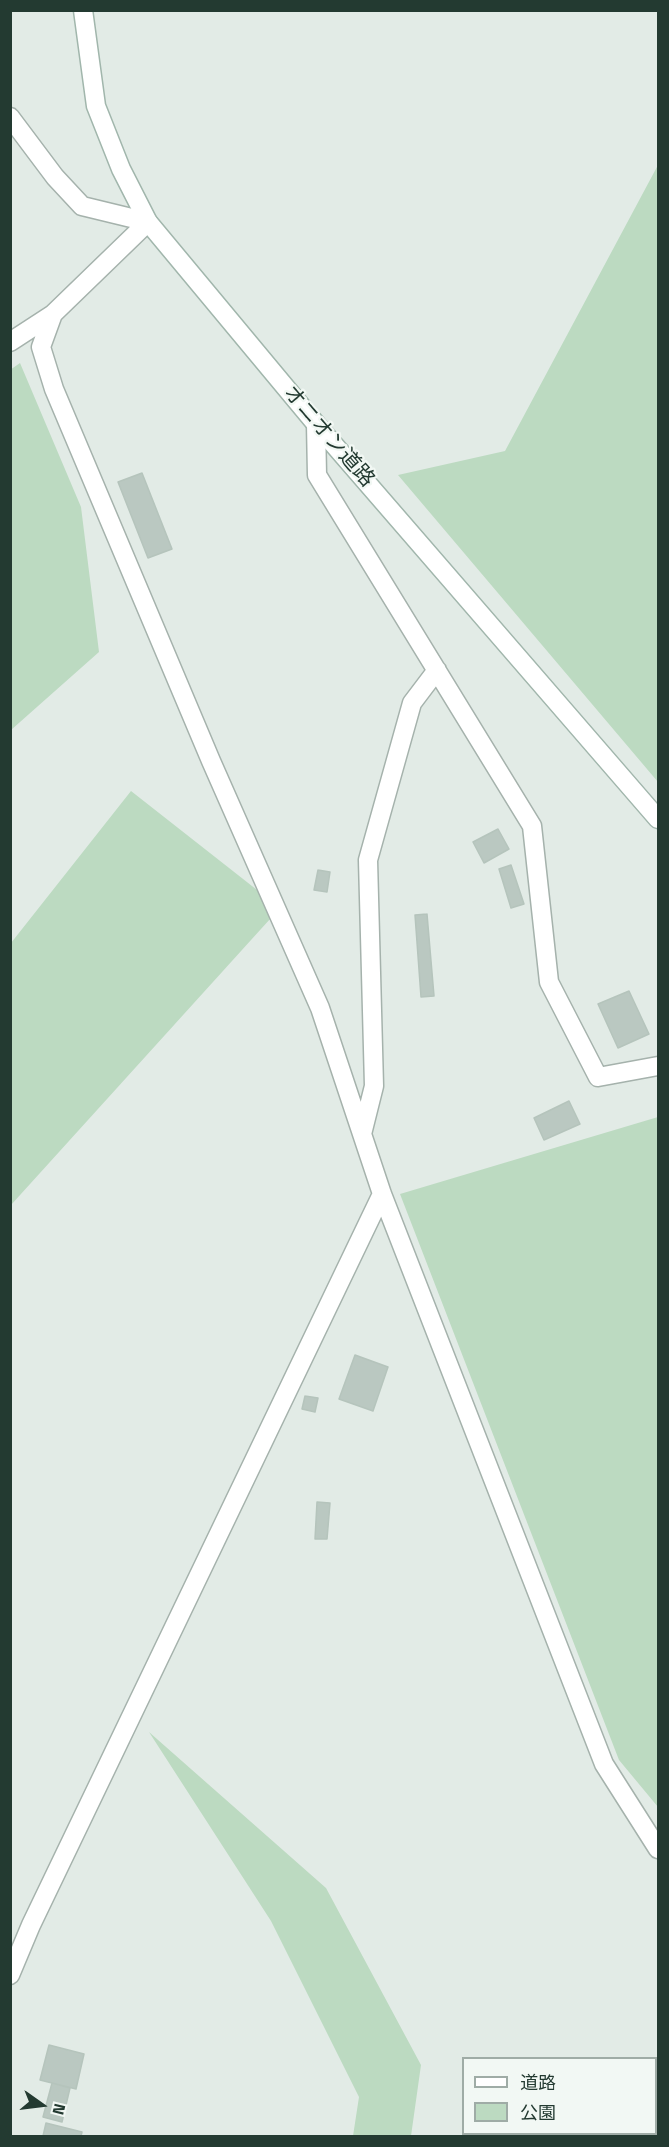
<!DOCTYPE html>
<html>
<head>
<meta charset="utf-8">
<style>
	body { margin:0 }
	#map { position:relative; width:669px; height:2147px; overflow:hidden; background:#e2ebe6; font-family:"Titillium Web","Noto Sans JP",sans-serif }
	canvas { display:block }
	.frame { position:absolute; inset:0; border:12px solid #233a31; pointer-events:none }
	.legend { position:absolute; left:462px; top:2057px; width:195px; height:78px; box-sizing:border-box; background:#f2f8f4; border:2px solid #9faca6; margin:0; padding:8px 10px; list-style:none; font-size:18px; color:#233a31 }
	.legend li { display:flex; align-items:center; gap:12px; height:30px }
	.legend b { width:30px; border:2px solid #9faca6 }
	.north { position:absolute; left:12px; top:2075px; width:60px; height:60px; -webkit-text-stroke:4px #f2f8f4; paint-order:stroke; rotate:104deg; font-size:16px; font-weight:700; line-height:24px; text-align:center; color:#233a31 }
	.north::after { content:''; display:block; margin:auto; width:21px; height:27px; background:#233a31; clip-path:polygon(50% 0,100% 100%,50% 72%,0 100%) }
</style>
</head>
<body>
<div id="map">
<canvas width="669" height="2147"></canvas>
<div class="frame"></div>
<ul class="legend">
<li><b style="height:8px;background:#fff"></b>道路</li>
<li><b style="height:16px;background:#bcdac1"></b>公園</li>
</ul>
<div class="north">N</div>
</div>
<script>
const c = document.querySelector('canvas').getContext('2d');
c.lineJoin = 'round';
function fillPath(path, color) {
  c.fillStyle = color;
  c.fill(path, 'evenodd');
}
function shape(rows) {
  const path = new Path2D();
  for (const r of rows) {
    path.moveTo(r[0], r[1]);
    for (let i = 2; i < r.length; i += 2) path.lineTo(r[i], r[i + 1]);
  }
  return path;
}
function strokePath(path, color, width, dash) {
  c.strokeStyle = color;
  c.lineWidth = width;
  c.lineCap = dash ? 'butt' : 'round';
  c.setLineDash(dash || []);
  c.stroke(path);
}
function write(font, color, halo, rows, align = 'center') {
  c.font = font + ' "Titillium Web","Noto Sans JP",sans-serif';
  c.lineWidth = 4.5;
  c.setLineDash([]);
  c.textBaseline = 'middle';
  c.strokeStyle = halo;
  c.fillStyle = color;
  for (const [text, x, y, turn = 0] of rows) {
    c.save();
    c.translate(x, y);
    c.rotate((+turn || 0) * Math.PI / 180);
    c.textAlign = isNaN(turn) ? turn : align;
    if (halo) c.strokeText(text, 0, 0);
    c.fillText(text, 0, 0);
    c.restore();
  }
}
fillPath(shape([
	[658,165,658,782,398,475,505,451],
	[20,363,81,507,99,652,11,730,10,370],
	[131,791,280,908,11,1205,11,943],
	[658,1117,658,1807,619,1760,400,1194],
	[149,1732,326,1888,421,2065,411,2136,353,2136,359,2097,271,1921],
	[656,2099,658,2100,658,2136,597,2136,600,2134,656,2134]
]), '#bcdac1');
const building = shape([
	[142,473,172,549,148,558,118,482,142,473],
	[498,829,509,849,484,863,473,842,498,829],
	[511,865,524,904,511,908,499,869,511,865],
	[318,870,330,872,327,892,314,890,318,870],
	[427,914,434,996,421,997,415,915,427,914],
	[629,991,649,1034,618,1048,598,1004,629,991],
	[569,1101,580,1124,544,1140,534,1118,569,1101],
	[355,1355,388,1367,373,1411,339,1399,355,1355],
	[305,1396,318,1398,315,1412,302,1409,305,1396],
	[317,1502,330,1503,327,1539,315,1539,317,1502],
	[49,2045,84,2054,76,2089,40,2080,49,2045],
	[52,2083,70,2088,62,2122,43,2117,52,2083],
	[46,2123,82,2132,81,2136,43,2136,46,2123]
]);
fillPath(building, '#bac8c1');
strokePath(building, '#b5c4bc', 1.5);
const street = shape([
	[10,117,55,177,82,206,148,222],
	[53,314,41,347,54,389,211,761,320,1008,382,1194,604,1764,658,1849],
	[10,342,53,314,148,222],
	[316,424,317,475,532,826,549,982,598,1077,658,1066],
	[362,1134,374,1086,368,860,412,703,437,670],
	[10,1975,31,1925,382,1194]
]);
const secondary = shape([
	[83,10,96,106,121,169,148,222,316,424,658,819]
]);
strokePath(street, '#a5b2ac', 21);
strokePath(secondary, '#a1b6ac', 21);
strokePath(street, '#fff', 18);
strokePath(secondary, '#fff', 18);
write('21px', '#233a31', '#f2f8f4', [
	["オニオン道路",328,437,49]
]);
</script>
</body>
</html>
